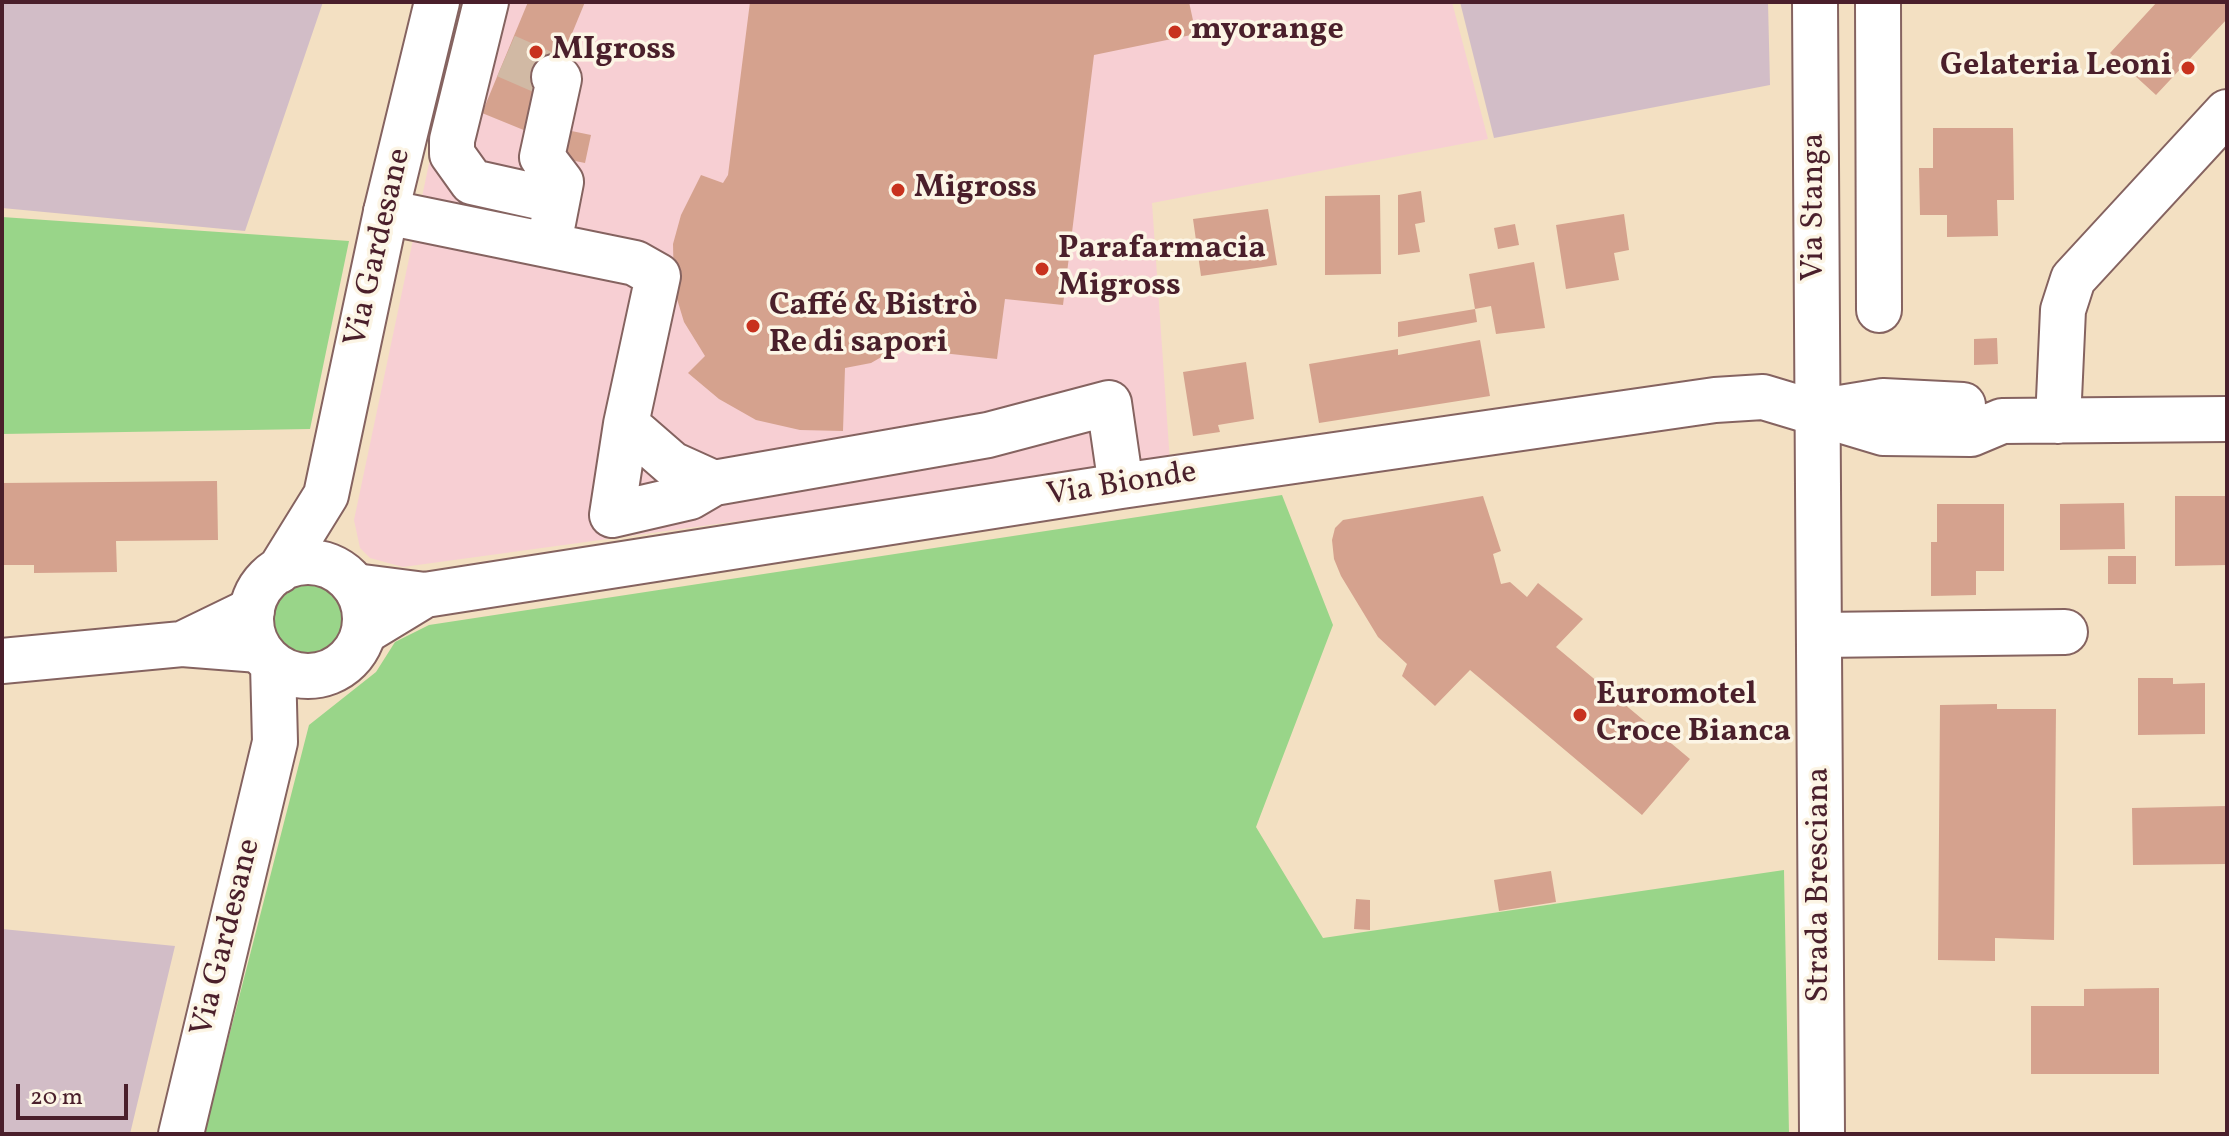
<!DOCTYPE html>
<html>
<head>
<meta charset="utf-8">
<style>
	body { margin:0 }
	#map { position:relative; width:2229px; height:1136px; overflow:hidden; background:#f3e0c2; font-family:Vollkorn,serif }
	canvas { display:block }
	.frame { position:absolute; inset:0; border:4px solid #4a1f2b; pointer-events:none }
	.scale { position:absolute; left:16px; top:1084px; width:112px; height:36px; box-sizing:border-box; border:4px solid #4a1f2b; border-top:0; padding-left:10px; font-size:24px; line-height:28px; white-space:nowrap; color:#4a1f2b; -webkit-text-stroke:6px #fcf5e5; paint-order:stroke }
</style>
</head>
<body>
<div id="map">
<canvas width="2229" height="1136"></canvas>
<div class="frame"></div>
<div class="scale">20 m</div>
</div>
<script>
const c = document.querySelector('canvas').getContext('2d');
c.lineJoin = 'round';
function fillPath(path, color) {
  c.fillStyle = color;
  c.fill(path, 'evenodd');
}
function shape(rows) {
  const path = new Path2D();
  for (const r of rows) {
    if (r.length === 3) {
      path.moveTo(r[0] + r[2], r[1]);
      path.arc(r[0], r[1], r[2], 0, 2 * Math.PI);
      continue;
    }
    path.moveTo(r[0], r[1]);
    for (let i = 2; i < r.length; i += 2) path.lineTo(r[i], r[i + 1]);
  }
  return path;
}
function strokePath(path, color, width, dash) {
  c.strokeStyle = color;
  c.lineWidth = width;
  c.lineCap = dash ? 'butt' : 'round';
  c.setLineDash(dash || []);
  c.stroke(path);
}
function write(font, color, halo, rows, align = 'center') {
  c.font = font + ' Vollkorn,serif';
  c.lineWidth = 7;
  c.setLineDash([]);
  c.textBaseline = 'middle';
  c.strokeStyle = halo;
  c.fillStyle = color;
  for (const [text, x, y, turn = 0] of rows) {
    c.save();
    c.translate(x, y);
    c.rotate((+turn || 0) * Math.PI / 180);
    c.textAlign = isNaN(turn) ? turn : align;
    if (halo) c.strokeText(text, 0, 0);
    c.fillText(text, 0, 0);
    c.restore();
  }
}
fillPath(shape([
	[463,2,1452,2,1488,139,1152,203,1170,462,403,567,370,558,360,548,354,520]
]), '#f7cfd3');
fillPath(shape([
	[2,2,323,2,245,231,2,208],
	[1460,2,1768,2,1770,85,1494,138],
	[2,929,175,946,130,1134,2,1134]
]), '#d2bdc7');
fillPath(shape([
	[2,217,349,241,310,429,2,434],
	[1282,495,1333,625,1256,827,1323,938,1784,870,1789,1134,204,1134,309,725,376,672,395,642,429,625],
	[309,621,43]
]), '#99d589');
fillPath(shape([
	[528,2,585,2,531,133,482,113],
	[750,2,1189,2,1196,34,1094,55,1063,305,1005,299,997,359,897,348,871,363,845,368,843,431,800,430,756,420,719,399,688,373,705,356,684,322,674,289,673,244,681,215,701,175,723,183,728,175],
	[2157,2,2227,2,2227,19,2156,95,2110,53],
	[552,127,591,135,585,163,546,155],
	[1933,128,2013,128,2014,200,1997,200,1998,236,1947,237,1947,215,1920,215,1919,168,1933,168],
	[1421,191,1425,222,1415,224,1420,252,1398,255,1398,195],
	[1380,195,1381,274,1325,275,1325,196],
	[1268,209,1277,265,1201,276,1193,219],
	[1624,214,1629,250,1614,253,1619,280,1566,289,1556,225],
	[1515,224,1519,245,1498,249,1494,228],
	[1534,262,1545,328,1496,334,1491,306,1475,309,1477,322,1398,337,1398,322,1475,309,1469,274],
	[1997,338,1998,364,1974,365,1974,339],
	[1480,340,1490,396,1319,423,1309,364,1398,349,1398,355],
	[1246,362,1254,419,1218,425,1220,432,1193,436,1183,372],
	[217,481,218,540,116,541,117,572,34,573,34,565,2,565,2,483],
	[1483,496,1501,551,1493,554,1501,584,1510,582,1527,597,1538,583,1583,619,1556,647,1690,759,1642,815,1470,670,1435,706,1402,676,1407,664,1378,637,1341,576,1334,559,1332,540,1335,528,1343,520],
	[2175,496,2227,496,2227,565,2175,566],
	[2124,503,2125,549,2060,550,2060,504],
	[1937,504,2004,504,2004,571,1976,571,1976,595,1931,596,1931,542,1937,542],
	[2108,556,2136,556,2136,584,2108,584],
	[2138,678,2173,678,2173,684,2205,683,2205,734,2138,735],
	[1997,704,1997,709,2056,709,2054,940,1995,938,1995,961,1938,960,1940,705],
	[2227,806,2227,864,2133,865,2132,808],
	[1551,871,1556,902,1499,911,1494,880],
	[1356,899,1370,900,1370,930,1354,929],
	[2159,988,2159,1074,2031,1074,2031,1006,2084,1006,2084,989]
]), '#d5a28e');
strokePath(shape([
	[506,56,554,77]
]), '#d1b9a4', 44, [44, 22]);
const minor = shape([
	[486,2,452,140,452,154,472,182,557,201],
	[1878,2,1879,310],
	[386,212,635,263,658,276,626,424,612,515,690,497,714,483,988,435,1109,403,1121,486],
	[553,223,561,182,542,157,559,79,554,77],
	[1828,410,1883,401,1963,405],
	[2058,421,2063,310,2073,279,2227,112],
	[626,424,672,464,714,483],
	[355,586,425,595,1121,486,1715,400,1763,397,1883,433,1971,434,2002,421,2227,419],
	[364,632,425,595],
	[1819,635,2065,632],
	[184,643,252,610],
	[2,661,182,644,259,650]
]);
const major = shape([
	[1815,2,1822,1134],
	[308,619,57],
	[279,571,326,495,386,212,437,2],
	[181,1134,275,742,273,665]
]);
strokePath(minor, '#856360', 48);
strokePath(major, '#856360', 48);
strokePath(minor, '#fff', 44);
strokePath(major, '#fff', 44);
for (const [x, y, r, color] of [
	[1175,32,8,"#c8321e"],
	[536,52,8,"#c8321e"],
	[2188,68,8,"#c8321e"],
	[898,190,8,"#c8321e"],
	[1042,269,8,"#c8321e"],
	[753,326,8,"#c8321e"],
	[1580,715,8,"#c8321e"]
]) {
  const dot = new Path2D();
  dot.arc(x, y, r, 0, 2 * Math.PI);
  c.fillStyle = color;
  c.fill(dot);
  strokePath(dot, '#fcf5e5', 3);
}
write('bold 32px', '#4a1f2b', '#fcf5e5', [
	["myorange",1191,32],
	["MIgross",552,52],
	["Gelateria Leoni",2172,68,"right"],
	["Migross",914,190],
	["Parafarmacia",1058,251],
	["Migross",1058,288],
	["Caffé & Bistrò",769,308],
	["Re di sapori",769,345],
	["Euromotel",1596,697],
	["Croce Bianca",1596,734]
], 'left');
write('32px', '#4a1f2b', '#fcf5e5', [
	["Via Stanga",1816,207,-90],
	["Via Gardesane",380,248,-77],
	["Via Bionde",1122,486,-9],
	["Strada Bresciana",1821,885,-90],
	["Via Gardesane",228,938,-76]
]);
</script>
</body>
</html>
